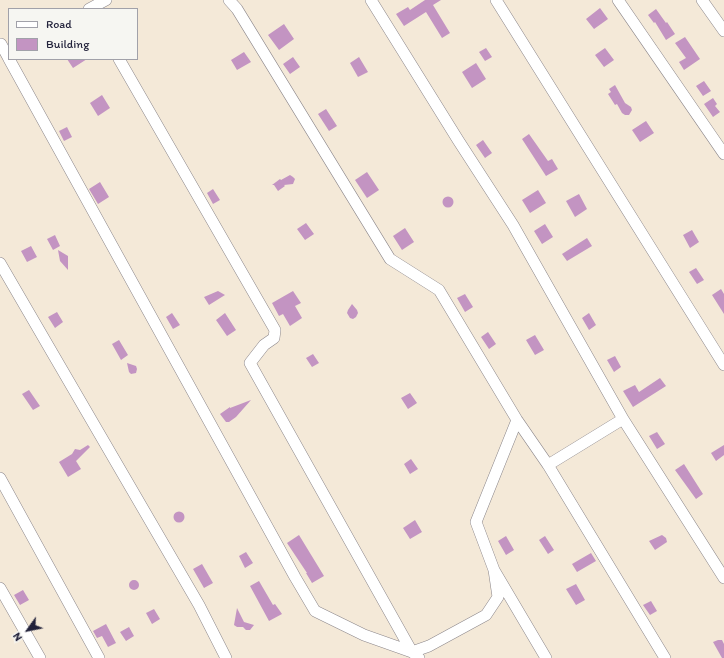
<!DOCTYPE html>
<html>
<head>
<meta charset="utf-8">
<style>
	body { margin:0 }
	#map { position:relative; width:724px; height:658px; overflow:hidden; background:#f4e9d8; font-family:Itim,sans-serif }
	canvas { display:block }
	.legend { position:absolute; left:8px; top:8px; width:130px; height:52px; box-sizing:border-box; background:#f6f6f2; border:1px solid #a1a1a9; margin:0; padding:5px 7px; list-style:none; font-size:12px; color:#22223b }
	.legend li { display:flex; align-items:center; gap:8px; height:20px }
	.legend b { width:20px; border:1px solid #a1a1a9 }
	.north { position:absolute; left:8px; top:610px; width:40px; height:40px; -webkit-text-stroke:3px #f6f6f2; paint-order:stroke; rotate:237deg; font-size:11px; font-weight:700; line-height:16px; text-align:center; color:#22223b }
	.north::after { content:''; display:block; margin:auto; width:14px; height:18px; background:#22223b; clip-path:polygon(50% 0,100% 100%,50% 72%,0 100%) }
</style>
</head>
<body>
<div id="map">
<canvas width="724" height="658"></canvas>
<ul class="legend">
<li><b style="height:5px;background:#fff"></b>Road</li>
<li><b style="height:11px;background:#c394c2"></b>Building</li>
</ul>
<div class="north">N</div>
</div>
<script>
const c = document.querySelector('canvas').getContext('2d');
c.lineJoin = 'round';
function fillPath(path, color) {
  c.fillStyle = color;
  c.fill(path, 'evenodd');
}
function shape(rows) {
  const path = new Path2D();
  for (const r of rows) {
    if (r.length === 3) {
      path.moveTo(r[0] + r[2], r[1]);
      path.arc(r[0], r[1], r[2], 0, 2 * Math.PI);
      continue;
    }
    path.moveTo(r[0], r[1]);
    for (let i = 2; i < r.length; i += 2) path.lineTo(r[i], r[i + 1]);
  }
  return path;
}
function strokePath(path, color, width, dash) {
  c.strokeStyle = color;
  c.lineWidth = width;
  c.lineCap = dash ? 'butt' : 'round';
  c.setLineDash(dash || []);
  c.stroke(path);
}
fillPath(shape([
	[425,0,441,0,433,5,450,33,442,38,426,12,404,26,396,14,408,7,410,10],
	[600,8,608,19,594,29,586,19],
	[656,9,666,23,667,22,675,34,666,40,655,22,654,23,648,15],
	[284,24,294,39,279,50,268,35],
	[685,37,700,59,684,70,679,62,686,58,675,43],
	[486,48,492,57,485,61,479,52],
	[605,48,614,60,604,67,595,55],
	[244,52,251,62,237,70,231,60],
	[293,57,300,67,290,74,283,64],
	[359,57,368,72,358,77,350,63],
	[67,59,87,59,73,68],
	[476,63,486,79,472,88,462,72],
	[704,81,711,91,703,96,696,86],
	[615,85,625,103,631,107,632,110,629,115,625,115,622,113,617,104,615,105,608,94,611,92,609,89],
	[102,95,110,108,98,116,90,103],
	[713,98,717,104,715,106,720,112,713,117,704,104],
	[326,109,337,126,329,131,318,114],
	[646,121,654,133,640,142,632,130],
	[67,127,72,137,64,141,59,131],
	[529,134,548,161,552,159,558,169,546,176,522,139],
	[483,140,492,153,485,158,476,145],
	[367,172,379,190,367,198,355,180],
	[290,175,293,177,295,179,293,184,284,185,285,186,278,191,274,185,272,185,280,179,281,180],
	[100,182,109,197,98,204,89,189],
	[213,189,220,200,213,204,207,193],
	[538,190,546,203,530,213,522,200],
	[579,194,587,209,575,217,566,201],
	[448,202,5.5],
	[306,223,314,234,305,240,297,229],
	[545,224,553,237,542,244,534,231],
	[405,228,414,242,402,250,393,236],
	[692,230,699,242,690,248,683,235],
	[55,235,60,246,53,250,47,239],
	[587,238,592,246,567,261,562,254],
	[31,246,37,257,27,262,21,251],
	[58,250,68,256,68,270,60,261],
	[696,268,704,280,697,284,689,272],
	[721,289,724,294,724,314,712,295],
	[218,291,225,295,209,305,204,297],
	[293,291,301,303,295,306,302,318,290,326,283,314,279,316,272,303],
	[465,294,473,307,465,312,457,298],
	[352,304,357,310,358,313,356,317,353,319,350,318,347,313,348,310],
	[57,312,63,322,55,328,48,317],
	[172,313,180,325,173,329,166,317],
	[225,313,236,330,227,336,216,320],
	[589,313,596,325,589,330,582,318],
	[488,332,496,344,489,349,481,337],
	[535,335,544,350,535,355,526,340],
	[119,340,128,355,121,360,112,344],
	[313,354,319,363,312,367,306,358],
	[615,356,621,367,614,372,607,360],
	[127,363,136,366,137,369,136,373,131,374,129,372],
	[660,378,666,386,633,407,623,391,635,385,639,392],
	[29,390,40,406,33,410,22,394],
	[410,393,417,403,408,409,401,398],
	[251,400,236,417,229,422,226,422,220,414,230,407,230,408],
	[657,432,665,444,657,449,649,436],
	[88,445,90,447,76,461,81,469,68,477,59,462,72,454,75,449,80,450],
	[724,445,724,455,716,461,711,453],
	[411,459,418,469,410,474,404,464],
	[684,464,703,494,696,499,675,470],
	[179,517,5.5],
	[415,520,422,532,410,539,403,528],
	[299,535,324,576,312,583,306,573,307,573,287,543],
	[662,535,666,538,667,542,655,550,649,541],
	[506,536,514,550,506,555,498,541],
	[545,536,554,550,548,554,539,540],
	[246,552,253,563,245,568,239,556],
	[591,553,596,561,577,572,572,564],
	[202,564,213,583,204,588,193,569],
	[134,585,5],
	[259,581,273,605,275,604,282,614,269,621,250,586],
	[576,584,585,600,576,605,566,589],
	[23,590,29,600,20,605,14,595],
	[651,601,657,611,650,615,643,605],
	[237,608,244,622,254,625,250,630,246,630,243,627,237,627,234,625],
	[154,609,160,619,152,624,146,613],
	[106,624,116,643,108,647,102,636,97,638,93,631],
	[129,627,134,636,126,641,120,632],
	[718,640,722,640,724,644,724,658,722,658,713,642]
]), '#c394c2');
const street = shape([
	[229,0,237,9,390,259,439,290,517,420,548,465,665,658],
	[371,0,458,140,513,225,623,419,724,578],
	[496,0,724,365],
	[618,0,724,154],
	[702,0,724,31],
	[89,9,106,0],
	[1,44,9,59],
	[9,59,295,577,315,611,364,635,412,652,429,646,486,615,498,597,494,570],
	[119,59,275,330,274,338,264,345,250,363,412,652,419,658],
	[0,263,199,605,226,658],
	[517,420,476,522,494,570,546,658],
	[548,465,623,419],
	[0,478,99,658],
	[0,588,40,658]
]);
strokePath(street, '#8b868a', 12);
strokePath(street, '#fff', 11);
</script>
</body>
</html>
